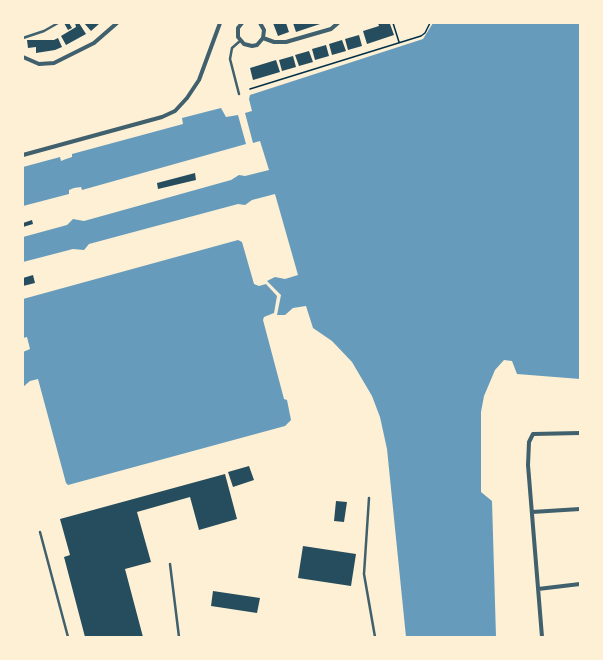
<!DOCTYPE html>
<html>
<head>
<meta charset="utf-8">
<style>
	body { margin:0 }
	#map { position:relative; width:603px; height:660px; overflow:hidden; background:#fdf0d5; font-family:Mulish,sans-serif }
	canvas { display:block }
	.frame { position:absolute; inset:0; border:24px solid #fdf0d5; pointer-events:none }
</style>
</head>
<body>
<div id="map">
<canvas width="603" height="660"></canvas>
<div class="frame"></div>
</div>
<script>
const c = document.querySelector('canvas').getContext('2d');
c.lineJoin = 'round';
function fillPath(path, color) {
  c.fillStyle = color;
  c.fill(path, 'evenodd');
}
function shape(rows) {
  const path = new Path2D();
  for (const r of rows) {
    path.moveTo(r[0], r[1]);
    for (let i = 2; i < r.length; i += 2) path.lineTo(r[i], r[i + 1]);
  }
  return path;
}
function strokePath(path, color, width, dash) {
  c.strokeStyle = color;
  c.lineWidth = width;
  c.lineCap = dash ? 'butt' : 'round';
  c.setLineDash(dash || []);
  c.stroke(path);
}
fillPath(shape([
	[433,23,580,23,580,379,517,374,512,361,504,360,495,370,484,396,481,412,481,492,492,501,496,637,406,637,387,449,380,417,372,396,352,362,332,341,313,328,306,306,293,308,285,315,277,315,281,295,267,281,275,277,285,279,298,275,275,194,252,200,245,205,238,204,89,244,84,250,73,249,23,262,23,237,67,225,73,219,84,221,231,180,239,175,245,176,269,170,260,141,253,143,245,113,252,111,249,99,250,95,423,39],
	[221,108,226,117,238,115,246,144,82,190,81,187,74,188,69,190,69,194,23,206,23,167,60,157,61,161,66,159,72,157,72,154,183,124,182,118],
	[238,240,242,242,254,284,259,286,266,284,277,296,274,313,264,317,263,320,284,399,287,400,291,420,285,426,68,485,66,483,38,379,30,381,23,387,23,352,30,349,27,337,23,338,23,299]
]), '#669bbc');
fillPath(shape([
	[64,23,69,23,72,28,68,30],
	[75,23,79,23,86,34,66,45,61,36,76,27],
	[84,23,100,23,91,31],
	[273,23,286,23,289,32,278,36],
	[293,23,323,23,296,32],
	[378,23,390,24,394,35,367,44,363,31,379,26],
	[359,35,362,46,348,50,345,39],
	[58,38,62,47,55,50,36,53,36,47,28,48,27,40,54,40],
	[342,40,346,51,332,55,329,44],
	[326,45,329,56,315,60,312,49],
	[309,51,313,62,299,66,295,55],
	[293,56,296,67,282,71,279,60],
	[276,60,280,72,253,80,250,68],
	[195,173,196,180,158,189,157,183],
	[32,220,33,224,23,227,23,223],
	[33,275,35,283,23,286,23,278],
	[249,466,254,480,233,487,228,472],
	[225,474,237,519,199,530,190,497,137,512,151,562,125,569,143,637,85,637,64,557,70,555,60,519],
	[336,501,347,502,344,522,334,521],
	[303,546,356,554,351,586,298,578],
	[213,591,260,598,257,613,211,606]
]), '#264d5e');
strokePath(shape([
	[393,23,399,42],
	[250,89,421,36,425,33,430,23]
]), '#003049', 1.5);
strokePath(shape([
	[23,38,44,31,58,23],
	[239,94,230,59,232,48,240,41],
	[369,498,364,574,375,637],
	[40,532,68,637],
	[170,564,179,637]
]), '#3f606c', 2.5);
strokePath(shape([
	[242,23,238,28,238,37,244,44,252,46,257,45,263,38,264,30,260,23],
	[263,38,274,42,286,42,331,29,338,23],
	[23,57,39,64,54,63,94,43,117,23],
	[23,155,162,117,175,111,187,98,199,80,220,23],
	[532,512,580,509],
	[538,589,580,584],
	[542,637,528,465,529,442,533,434,580,433]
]), '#3f606c', 4);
</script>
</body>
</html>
